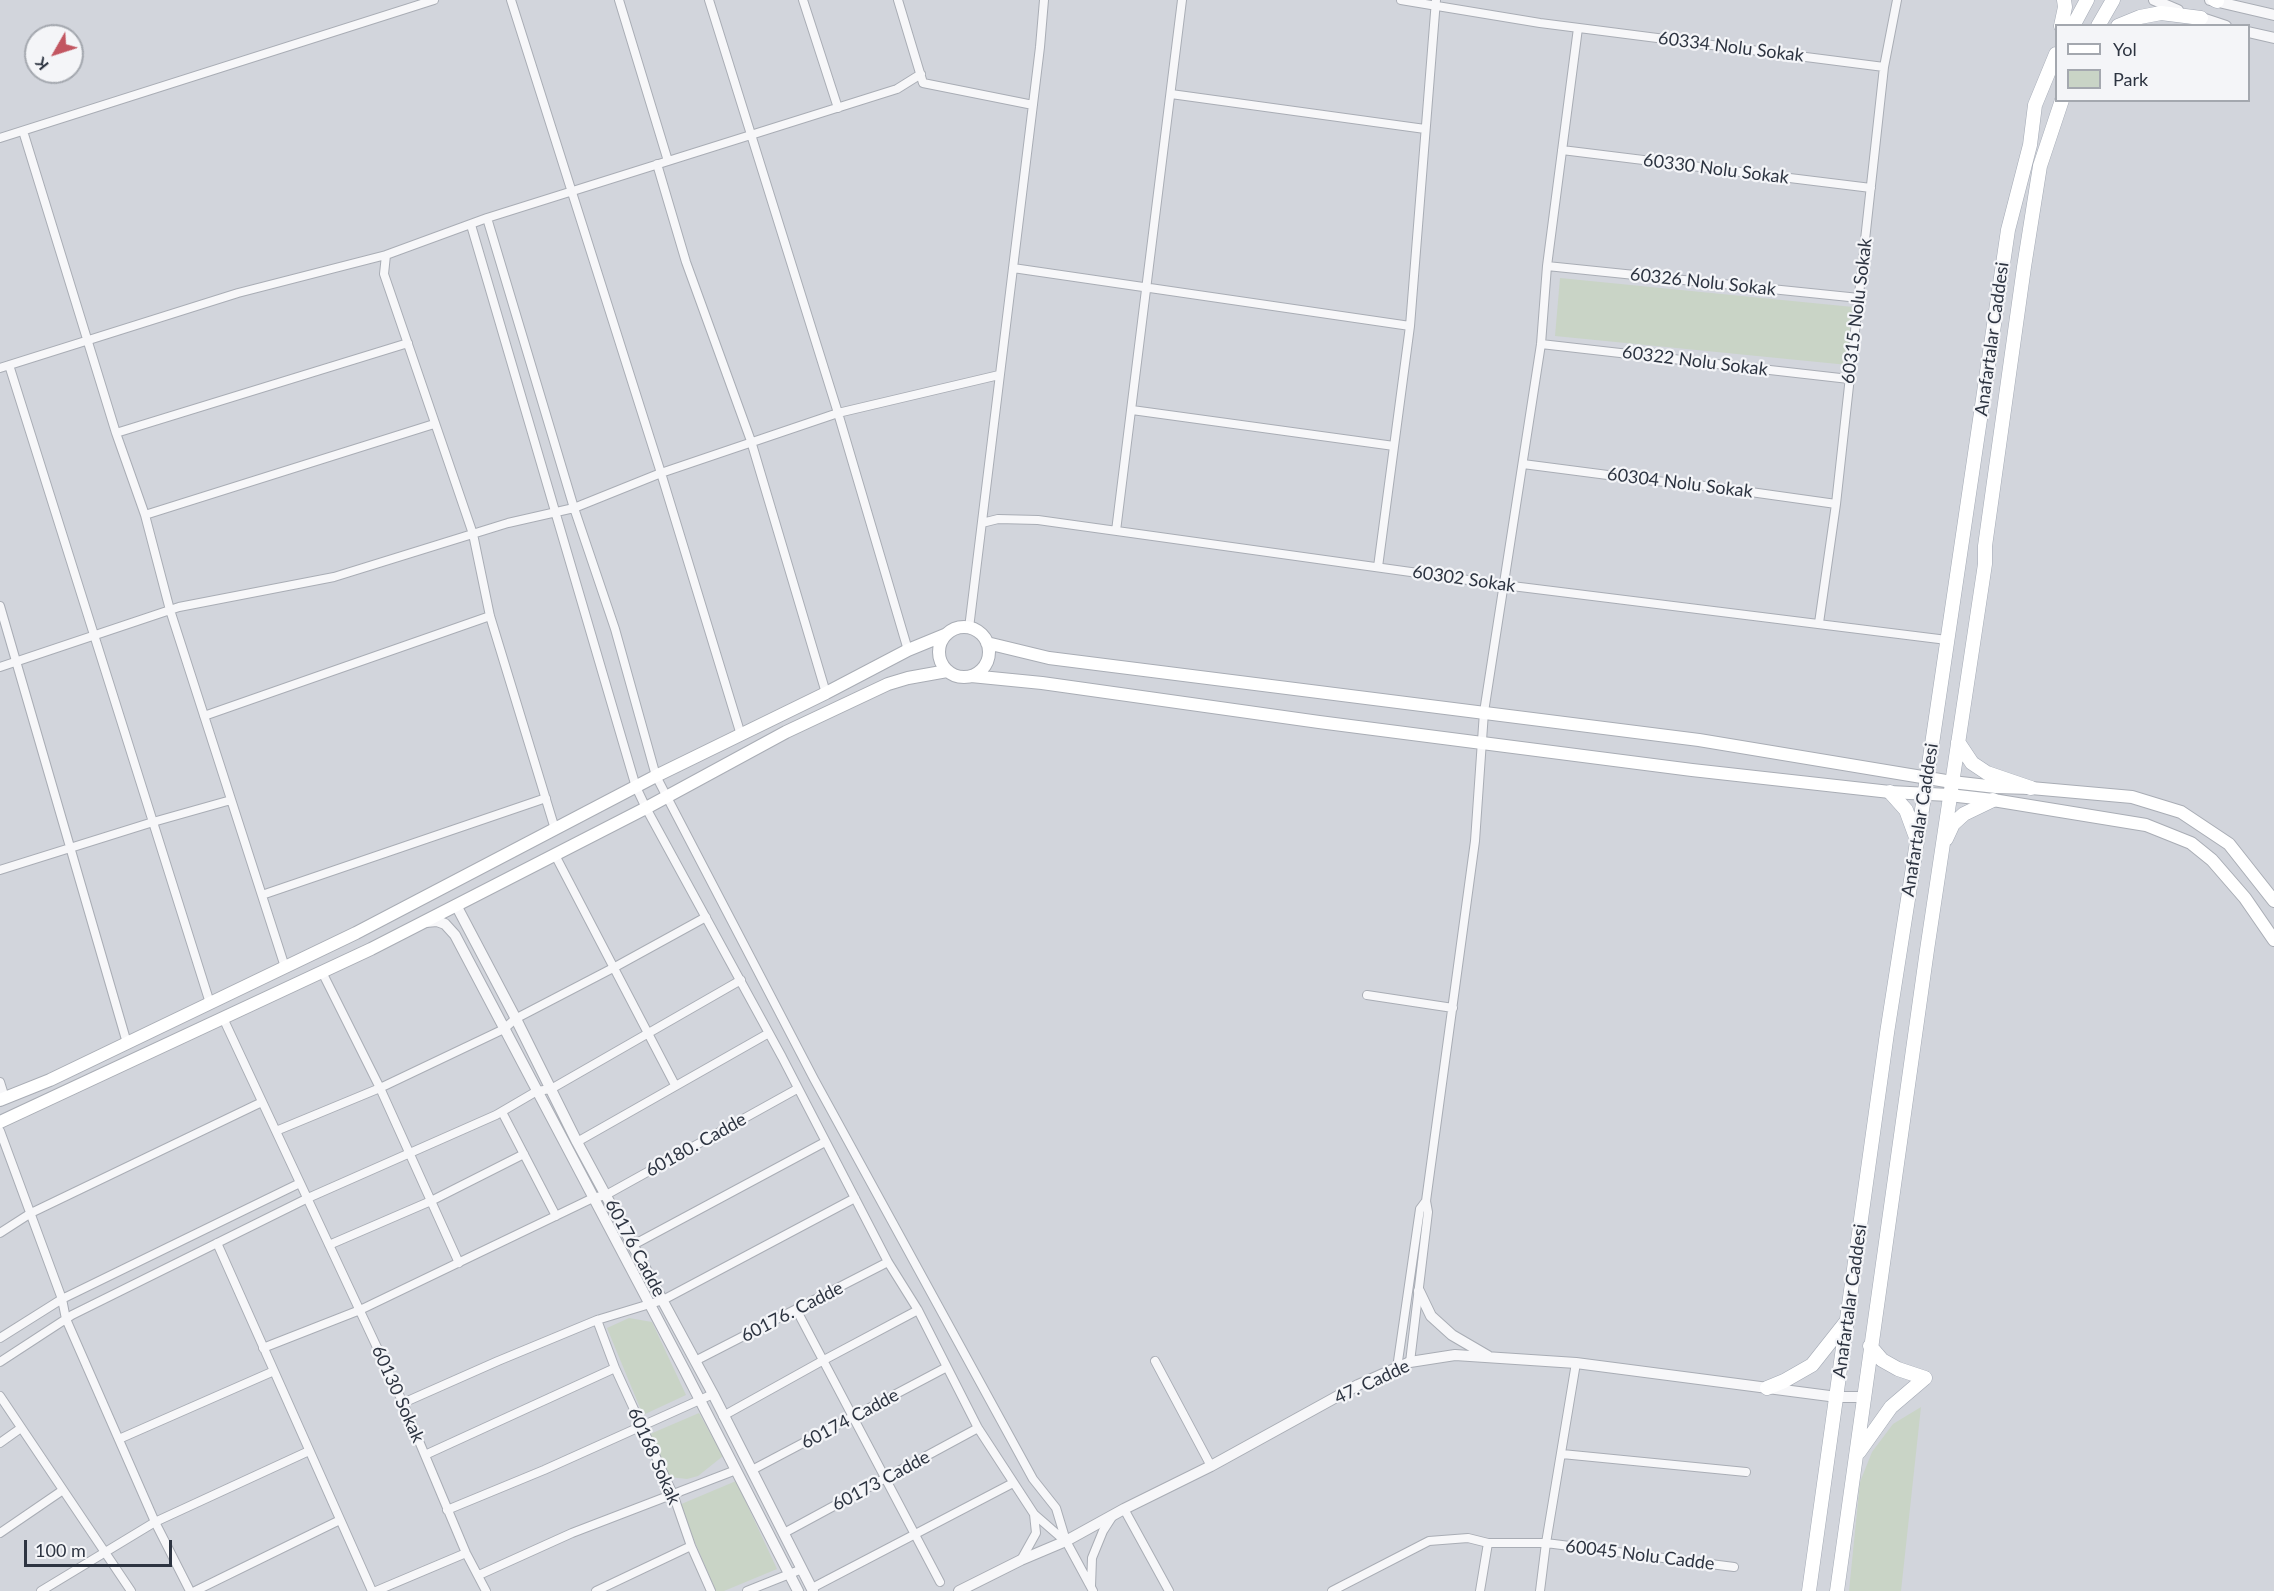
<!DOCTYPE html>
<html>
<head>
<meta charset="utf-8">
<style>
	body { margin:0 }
	#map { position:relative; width:2274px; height:1591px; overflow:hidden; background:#e4e6eb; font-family:Lato,sans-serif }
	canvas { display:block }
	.legend { position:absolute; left:2055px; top:24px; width:195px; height:78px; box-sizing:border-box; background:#f4f5f8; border:2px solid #a4a8af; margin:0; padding:8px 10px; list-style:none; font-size:18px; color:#2d3441 }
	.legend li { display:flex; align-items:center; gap:12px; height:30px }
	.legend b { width:30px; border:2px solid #a4a8af }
	.north { position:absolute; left:24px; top:24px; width:60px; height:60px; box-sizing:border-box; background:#f4f5f8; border:2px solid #a4a8af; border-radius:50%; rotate:231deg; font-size:16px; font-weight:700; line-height:24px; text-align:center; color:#2d3441 }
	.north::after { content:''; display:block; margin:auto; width:21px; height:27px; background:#c25661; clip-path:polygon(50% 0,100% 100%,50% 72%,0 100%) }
	.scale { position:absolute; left:24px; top:1540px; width:148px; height:27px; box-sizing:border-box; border:3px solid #2d3441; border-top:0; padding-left:8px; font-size:18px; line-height:21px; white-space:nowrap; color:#2d3441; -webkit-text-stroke:4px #f4f5f8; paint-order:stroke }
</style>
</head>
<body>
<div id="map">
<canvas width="2274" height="1591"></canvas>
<ul class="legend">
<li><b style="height:8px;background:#fff"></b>Yol</li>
<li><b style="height:16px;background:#c9d4c6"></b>Park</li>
</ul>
<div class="north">K</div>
<div class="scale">100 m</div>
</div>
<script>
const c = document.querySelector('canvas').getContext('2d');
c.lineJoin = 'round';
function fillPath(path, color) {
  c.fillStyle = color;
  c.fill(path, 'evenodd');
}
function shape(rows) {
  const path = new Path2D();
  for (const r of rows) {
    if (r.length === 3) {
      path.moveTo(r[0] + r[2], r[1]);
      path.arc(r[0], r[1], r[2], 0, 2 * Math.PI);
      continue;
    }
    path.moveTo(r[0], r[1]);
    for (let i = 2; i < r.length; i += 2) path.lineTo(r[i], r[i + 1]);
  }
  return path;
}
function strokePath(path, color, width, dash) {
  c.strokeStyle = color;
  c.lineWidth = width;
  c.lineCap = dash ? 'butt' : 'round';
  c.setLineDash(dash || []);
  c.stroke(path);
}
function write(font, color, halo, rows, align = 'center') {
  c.font = font + ' Lato,sans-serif';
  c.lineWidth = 4.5;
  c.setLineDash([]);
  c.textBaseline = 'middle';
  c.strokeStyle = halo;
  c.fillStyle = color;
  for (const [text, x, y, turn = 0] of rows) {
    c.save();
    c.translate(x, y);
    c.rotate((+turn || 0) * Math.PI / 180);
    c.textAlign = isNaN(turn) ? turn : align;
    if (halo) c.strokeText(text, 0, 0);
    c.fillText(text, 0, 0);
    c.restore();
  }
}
fillPath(shape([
	[0,0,2274,0,2274,1591,0,1591],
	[2056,26,2248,26,2248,100,2056,100],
	[36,36,72,36,72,72,36,72]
]), '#d2d5dc');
fillPath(shape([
	[1560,278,1853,307,1848,365,1555,336],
	[629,1318,652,1322,686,1395,643,1415,607,1328],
	[1921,1407,1901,1591,1849,1591,1860,1482,1872,1452,1893,1424],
	[699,1413,723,1456,698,1476,687,1479,670,1477,650,1434],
	[736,1481,777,1569,724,1591,716,1591,679,1505]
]), '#c9d4c6');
const minor = shape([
	[511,0,661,473,741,735],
	[619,0,668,161],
	[709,0,838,413,908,650],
	[803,0,838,108],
	[898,0,923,83,1033,105],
	[1401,0,1540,23,1884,67],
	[1171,94,1425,129],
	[23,131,116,433,145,515,170,610,285,967],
	[0,138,434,0],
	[1562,150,1871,188],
	[657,164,686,262,751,441,826,693],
	[487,218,574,508,615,629,656,776,814,1079,1033,1479,1056,1508,1066,1541,1093,1591],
	[471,225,636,787,646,808,782,1057,888,1262,918,1310,978,1428,1034,1514,1065,1541],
	[1547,266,1859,298],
	[1013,268,1410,326],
	[1541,344,1849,379],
	[9,365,210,1003],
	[0,368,238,293,386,255],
	[1132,410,1394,446],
	[116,433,408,343],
	[1523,464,1646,480,1715,487,1836,504],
	[145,515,434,424],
	[982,523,998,519,1038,520,1504,585,1947,640],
	[1116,531,1182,0],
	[1378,567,1410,326,1436,0],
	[0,606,127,1043],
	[1819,623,1836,504,1884,67,1897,0],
	[969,628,1040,47,1044,0],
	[0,667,179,607,334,577,508,523,574,508,661,473,838,413,999,375],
	[204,716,490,616],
	[555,829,490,616,473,534,384,274,386,255,487,218,897,89,921,74],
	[555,855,675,1085],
	[0,870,153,822,231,800],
	[262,895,546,798],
	[322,972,380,1088,459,1263],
	[1367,995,1453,1008],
	[223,1018,403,1403,466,1553,486,1591],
	[0,1082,5,1098],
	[502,1112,556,1216],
	[0,1131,62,1299,66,1319,155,1522,190,1591],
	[276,1131,380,1088,504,1029,515,1019,615,967,706,917],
	[577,1142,769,1033],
	[0,1233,31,1213,262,1102],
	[217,1243,372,1591],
	[329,1245,431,1201,524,1154],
	[633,1245,825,1142],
	[796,1309,940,1582],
	[597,1320,615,1368,673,1494,691,1546,711,1591],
	[0,1338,62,1299,300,1183],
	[263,1348,360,1310,593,1198,606,1195,797,1089],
	[695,1361,888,1262],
	[1155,1361,1211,1466],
	[0,1362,72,1315,308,1198,496,1115,537,1091,551,1089,741,980],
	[1410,1362,1428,1212,1426,1201,1475,841,1484,712,1541,344,1547,266,1578,28],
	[1397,1368,1420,1209,1426,1201],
	[0,1396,131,1591],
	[403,1403,498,1361,597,1320,663,1300,855,1198],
	[723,1416,822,1361,918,1310],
	[119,1439,274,1371],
	[0,1443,21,1428],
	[1562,1454,1746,1472],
	[425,1455,615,1368],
	[752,1470,947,1367],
	[1124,1509,1169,1591],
	[447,1510,544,1470,713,1394],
	[0,1533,63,1490],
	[784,1533,978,1428],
	[1021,1560,1036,1533,1034,1514],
	[479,1575,572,1533,736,1470],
	[1091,1586,1092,1558,1103,1531,1112,1517],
	[812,1588,1013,1483],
	[41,1591,155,1522,309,1451],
	[195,1591,340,1520],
	[376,1591,466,1553],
	[596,1591,691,1546],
	[747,1591,802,1569],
	[1332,1591,1429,1541,1468,1538,1488,1543,1546,1543,1734,1567],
	[1480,1591,1488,1543],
	[1540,1591,1546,1543,1576,1363]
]);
const tertiary = shape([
	[2154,0,2178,10],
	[2210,0,2274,15],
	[2196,16,2226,26],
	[2248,32,2274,38],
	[456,905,515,1017,577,1142,713,1394,813,1591],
	[426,922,437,921,445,924,455,935,685,1371,798,1591],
	[1419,1291,1431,1316,1452,1335,1488,1356],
	[959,1591,1021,1560,1066,1541,1124,1509,1211,1466,1358,1385,1410,1362,1455,1355,1576,1363,1837,1397,1864,1397]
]);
const secondary = shape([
	[964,652,25],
	[987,643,1049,658,1699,740,1952,782,1996,787,2031,788,2132,797,2181,812,2229,844,2274,901],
	[971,676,1042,683,1319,722,1692,770,1890,792,1949,795,1993,800,2146,825,2191,843,2212,860,2245,898,2274,940],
	[0,1100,50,1080,356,933,656,776,826,693,908,650,947,634],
	[0,1122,371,949,646,808,786,732,888,684,908,678,947,671]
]);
const primary = shape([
	[2215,0,2217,1],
	[2061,26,2065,7,2064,0],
	[2073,26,2087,0],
	[2098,26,2113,0],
	[2118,26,2140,17,2161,13,2201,18],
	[1958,742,1972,763,1987,773,2031,788],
	[1890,792,1906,810,1917,840],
	[1946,839,1953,824,1964,814,1993,800],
	[1870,1346,1882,1360,1898,1369,1925,1378],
	[1767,1388,1784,1381,1812,1365,1846,1322],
	[1859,1452,1891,1407,1925,1378],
	[1809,1591,1887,1033,1927,778,2008,230,2030,145,2035,105,2056,54],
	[1837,1591,1927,950,1985,564,1985,546,2024,267,2040,166,2062,100]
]);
strokePath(minor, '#a9adb5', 10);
strokePath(tertiary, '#a9adb5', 12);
strokePath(secondary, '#a9adb5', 14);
strokePath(primary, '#a4aab5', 15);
strokePath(minor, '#f7f7f9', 8);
strokePath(tertiary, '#f7f7f9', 10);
strokePath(secondary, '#fff', 12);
strokePath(primary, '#fff', 14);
write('18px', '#2d3441', '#f4f5f8', [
	["60334 Nolu Sokak",1731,47,7],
	["60330 Nolu Sokak",1716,169,7],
	["60326 Nolu Sokak",1703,282,6],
	["60315 Nolu Sokak",1857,311,-83],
	["Anafartalar Caddesi",1992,339,-82],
	["60322 Nolu Sokak",1695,361,7],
	["60304 Nolu Sokak",1680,483,7],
	["60302 Sokak",1464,579,8],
	["Anafartalar Caddesi",1920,820,-81],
	["60180. Cadde",696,1145,-29],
	["60176 Cadde",635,1248,62],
	["Anafartalar Caddesi",1850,1301,-82],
	["60176. Cadde",792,1312,-27],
	["47. Cadde",1372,1382,-25],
	["60130 Sokak",398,1394,66],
	["60174 Cadde",850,1419,-28],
	["60168 Sokak",654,1456,66],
	["60173 Cadde",881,1481,-28],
	["60045 Nolu Cadde",1640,1555,7]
]);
</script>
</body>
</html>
